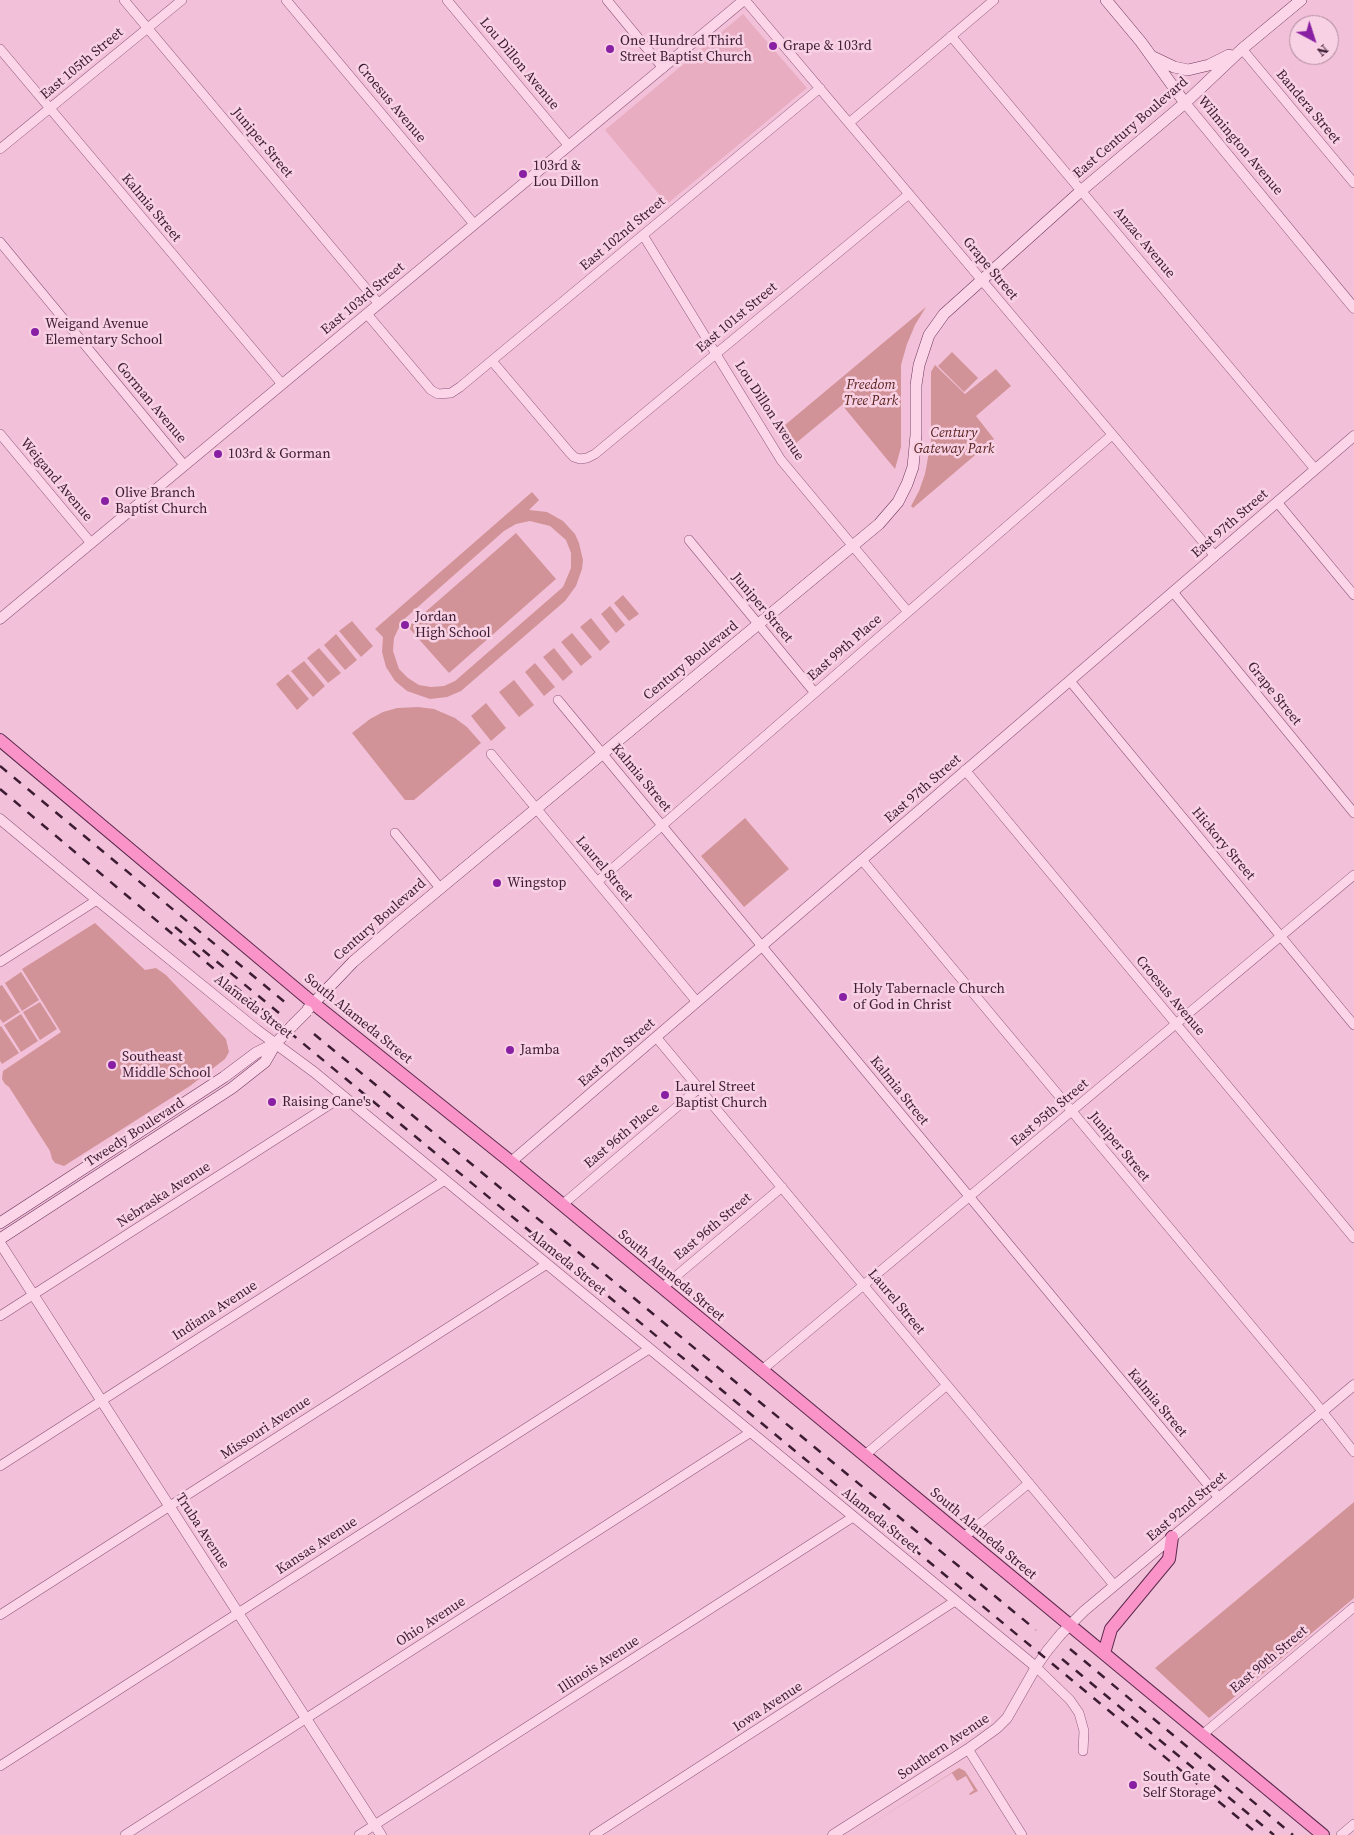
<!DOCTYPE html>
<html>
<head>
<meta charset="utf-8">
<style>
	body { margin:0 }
	#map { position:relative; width:1354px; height:1835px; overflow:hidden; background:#f2c1d9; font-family:"Source Serif 4",serif }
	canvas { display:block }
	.north { position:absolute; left:1289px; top:15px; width:50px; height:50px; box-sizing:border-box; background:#f9d1e4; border:1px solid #ad899d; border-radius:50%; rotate:140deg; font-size:14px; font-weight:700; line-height:20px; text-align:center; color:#3c1c33 }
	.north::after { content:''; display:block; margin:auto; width:18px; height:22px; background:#8920a3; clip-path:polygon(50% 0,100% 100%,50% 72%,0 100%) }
</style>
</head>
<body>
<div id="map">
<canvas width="1354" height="1835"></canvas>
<div class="north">N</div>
</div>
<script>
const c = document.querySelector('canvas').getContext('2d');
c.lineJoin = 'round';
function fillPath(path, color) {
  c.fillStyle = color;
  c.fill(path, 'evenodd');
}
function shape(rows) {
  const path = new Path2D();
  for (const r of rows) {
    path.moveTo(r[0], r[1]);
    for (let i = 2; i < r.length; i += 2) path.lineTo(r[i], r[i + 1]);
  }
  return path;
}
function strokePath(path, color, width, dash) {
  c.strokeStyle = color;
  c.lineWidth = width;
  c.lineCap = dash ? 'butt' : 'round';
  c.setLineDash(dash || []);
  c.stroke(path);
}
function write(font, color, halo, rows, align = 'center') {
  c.font = font + ' "Source Serif 4",serif';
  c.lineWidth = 5;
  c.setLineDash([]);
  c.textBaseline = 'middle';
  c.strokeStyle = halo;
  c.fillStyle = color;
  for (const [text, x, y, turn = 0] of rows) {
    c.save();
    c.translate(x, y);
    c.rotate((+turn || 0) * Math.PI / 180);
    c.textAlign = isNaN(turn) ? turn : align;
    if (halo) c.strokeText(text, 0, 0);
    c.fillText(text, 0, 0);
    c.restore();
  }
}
fillPath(shape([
	[743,14,807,88,667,204,605,130]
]), '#e9adc2');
fillPath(shape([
	[926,307,915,325,907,344,901,365,901,447,895,469,842,405,790,448,779,430],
	[952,352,978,378,964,392,938,366],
	[935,365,965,394,996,369,1011,386,976,416,994,439,913,508,911,506,919,491,925,474,931,441,931,372],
	[532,492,539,500,529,510,547,512,563,521,575,534,579,543,583,560,582,569,576,586,565,601,461,691,447,697,430,699,407,691,395,681,386,667,382,652,383,637,375,629],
	[530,521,550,526,566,540,571,553,571,568,563,587,455,681,444,686,431,687,419,685,408,678,399,669,393,651,394,638,402,621,504,531,516,524],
	[516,533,556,579,449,673,408,627],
	[623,595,639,614,629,621,614,603],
	[610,606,625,625,616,633,601,614],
	[591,618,610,642,600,651,580,627],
	[352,621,373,646,361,657,339,631],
	[572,633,592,657,581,666,561,642],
	[336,634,357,660,345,670,324,645],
	[319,648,341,673,328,683,307,658],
	[554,648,573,672,563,681,543,657],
	[304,661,325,686,313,697,291,671],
	[535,663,555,687,544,696,525,672],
	[288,674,309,699,297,710,276,684],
	[514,680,534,705,519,717,499,692],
	[486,703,506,728,491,741,471,716],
	[418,707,434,709,455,718,467,727,481,743,414,800,405,800,352,733,370,719,383,712,397,708],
	[745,818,789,869,744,907,701,856],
	[95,923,145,970,156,968,166,975,226,1039,229,1052,225,1059,190,1086,64,1166,55,1163,52,1159,50,1151,9,1087,5,1084,2,1079,3,1071,61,1032,22,969],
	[21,972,39,1000,22,1011,5,983],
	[2,985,20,1012,3,1023,0,1019,0,986],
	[40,1002,57,1029,40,1040,23,1012],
	[21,1014,38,1041,21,1052,4,1025],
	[1,1026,19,1053,2,1064,0,1061,0,1027],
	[1354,1502,1354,1598,1209,1718,1155,1668],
	[959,1768,965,1771,978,1791,970,1795,969,1794,974,1790,966,1776,957,1781,952,1773,854,1835]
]), '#d29398');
const minor = shape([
	[124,0,379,304],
	[286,0,474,224],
	[447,0,569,146],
	[607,0,663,68],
	[745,0,1215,556],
	[951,36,1315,469],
	[0,49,282,384],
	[1242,49,1354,183],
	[849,123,994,0],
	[0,149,182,0],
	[643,235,781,460,908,612],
	[0,242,184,465],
	[367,314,431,390,438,394,451,393,460,387,820,88],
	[492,361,570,453,574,457,580,459,587,458,595,454,909,194],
	[0,434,91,543],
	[1277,502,1354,595],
	[689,540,815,693],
	[1173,592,1354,813],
	[1070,681,1354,1025],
	[558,700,1219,1498],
	[491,754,697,1002],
	[965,770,1354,1238],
	[395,833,440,888],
	[862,860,1314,1401,1354,1452],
	[597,882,1112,435],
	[0,962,97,900],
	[656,1037,1114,1585],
	[562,1205,699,1088],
	[662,1288,782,1187],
	[0,1316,343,1096],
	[762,1370,1354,875],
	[865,1455,947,1385],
	[0,1466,445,1180],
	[964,1537,1029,1483],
	[0,1615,547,1264],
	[1036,1667,1070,1700,1079,1713,1084,1731,1083,1751],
	[1202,1735,1354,1607],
	[968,1749,1022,1835],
	[0,1766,649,1349],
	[125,1835,751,1432],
	[359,1835,853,1517],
	[594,1835,955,1601],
	[1341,1835,1354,1824]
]);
const tertiary = shape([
	[1185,103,1354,308],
	[0,619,744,0],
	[0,819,97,900,257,1030,314,1072,1036,1667],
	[511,1162,1354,436],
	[0,1243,381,1835],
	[1061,1634,1084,1611,1354,1385],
	[833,1835,968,1749,997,1728,1007,1718,1036,1667,1047,1651]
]);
const secondary = shape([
	[1106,0,1141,42,1185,103],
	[1153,57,1174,67,1188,70,1209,65,1229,55],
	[308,1009,353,962,396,925,879,524,898,502,907,484,913,467,916,435,916,385,919,365,929,335,944,314,1082,190,1185,103,1242,49,1301,0],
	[0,1223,224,1077,256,1053,276,1043],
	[0,1239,232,1088,265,1062,276,1043,293,1025]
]);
const primary = shape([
	[0,740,313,1003,511,1162,1323,1835],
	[1104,1653,1111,1629,1169,1559,1172,1537]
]);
strokePath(minor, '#8e567b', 10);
strokePath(tertiary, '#8e567b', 11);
strokePath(secondary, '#70395f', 12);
strokePath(primary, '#5b2b4e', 14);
strokePath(minor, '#fcd5e8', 9);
strokePath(tertiary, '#fcd5e8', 10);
strokePath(secondary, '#fcd5e8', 11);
strokePath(primary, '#fa94c8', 12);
strokePath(shape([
	[0,766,287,1004],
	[0,789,288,1031,1259,1835],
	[175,927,279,1013],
	[314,1034,1036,1630],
	[1070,1649,1293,1835],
	[1062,1659,1274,1835]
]), '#3c1c33', 2.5, [9, 9]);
const tertiaryBridge = shape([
	[1047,1651,1061,1634]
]);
const secondaryBridge = shape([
	[293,1025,307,1011]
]);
strokePath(tertiaryBridge, '#8e567b', 11, []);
strokePath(secondaryBridge, '#70395f', 12, []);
strokePath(tertiaryBridge, '#fcd5e8', 10);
strokePath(secondaryBridge, '#fcd5e8', 11);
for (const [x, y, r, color] of [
	[773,46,5,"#8920a3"],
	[610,49,5,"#8920a3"],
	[523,174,5,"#8920a3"],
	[35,332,5,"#8920a3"],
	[218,454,5,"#8920a3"],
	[105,501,5,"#8920a3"],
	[405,625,5,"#8920a3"],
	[497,883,5,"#8920a3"],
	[843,997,5,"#8920a3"],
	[510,1050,5,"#8920a3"],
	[112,1065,5,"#8920a3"],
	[665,1095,5,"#8920a3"],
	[272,1102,5,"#8920a3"],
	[1133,1785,5,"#8920a3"]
]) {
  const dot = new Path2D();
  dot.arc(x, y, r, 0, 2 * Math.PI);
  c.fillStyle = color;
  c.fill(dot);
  strokePath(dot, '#f9d1e4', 2);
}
write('14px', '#3c1c33', '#f9d1e4', [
	["One Hundred Third",620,41],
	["Street Baptist Church",620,57],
	["Grape & 103rd",783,46],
	["103rd &",533,166],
	["Lou Dillon",533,182],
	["Weigand Avenue",45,324],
	["Elementary School",45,340],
	["103rd & Gorman",228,454],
	["Olive Branch",115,493],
	["Baptist Church",115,509],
	["Jordan",415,617],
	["High School",415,633],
	["Wingstop",507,883],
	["Holy Tabernacle Church",853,989],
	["of God in Christ",853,1005],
	["Jamba",520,1050],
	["Southeast",122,1057],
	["Middle School",122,1073],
	["Laurel Street",675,1087],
	["Baptist Church",675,1103],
	["Raising Cane's",282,1102],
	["South Gate",1143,1777],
	["Self Storage",1143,1793]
], 'left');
write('14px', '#3c1c33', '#f9d1e4', [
	["East 105th Street",82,64,-40],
	["Lou Dillon Avenue",519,64,50],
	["Croesus Avenue",391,103,50],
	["Bandera Street",1308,107,50],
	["East Century Boulevard",1131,128,-41],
	["Juniper Street",262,143,50],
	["Wilmington Avenue",1240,146,50],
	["Kalmia Street",151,208,50],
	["East 102nd Street",623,234,-40],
	["Anzac Avenue",1144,243,50],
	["Grape Street",990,269,50],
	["East 103rd Street",363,299,-40],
	["East 101st Street",737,318,-40],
	["Gorman Avenue",151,403,50],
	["Lou Dillon Avenue",769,411,57],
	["Weigand Avenue",56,480,50],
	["East 97th Street",1230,524,-41],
	["Juniper Street",762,608,50],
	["East 99th Place",845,648,-41],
	["Century Boulevard",691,661,-39],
	["Grape Street",1274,694,51],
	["Kalmia Street",641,778,50],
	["East 97th Street",923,789,-41],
	["Hickory Street",1223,844,50],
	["Laurel Street",604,869,50],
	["Century Boulevard",380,920,-41],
	["Croesus Avenue",1170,996,50],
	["Alameda Street",253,1007,38],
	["South Alameda Street",358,1019,39],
	["East 97th Street",617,1053,-41],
	["Kalmia Street",899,1091,51],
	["East 95th Street",1050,1113,-40],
	["Tweedy Boulevard",135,1133,-33],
	["East 96th Place",622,1136,-40],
	["Juniper Street",1119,1147,50],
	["Nebraska Avenue",164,1195,-33],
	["East 96th Street",713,1227,-40],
	["Alameda Street",567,1263,39],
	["South Alameda Street",671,1276,40],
	["Laurel Street",896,1302,50],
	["Indiana Avenue",215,1311,-33],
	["Kalmia Street",1157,1403,50],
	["Missouri Avenue",266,1428,-33],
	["East 92nd Street",1187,1507,-40],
	["Alameda Street",880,1521,39],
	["Truba Avenue",202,1531,57],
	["South Alameda Street",983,1534,40],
	["Kansas Avenue",317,1546,-33],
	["Ohio Avenue",431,1622,-33],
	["East 90th Street",1269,1660,-40],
	["Illinois Avenue",599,1665,-33],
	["Iowa Avenue",768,1707,-33],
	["Southern Avenue",944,1747,-34]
]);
write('italic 14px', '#5b2420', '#f9d1e4', [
	["Freedom",871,385],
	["Tree Park",871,401],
	["Century",954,433],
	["Gateway Park",954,449]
]);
</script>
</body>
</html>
